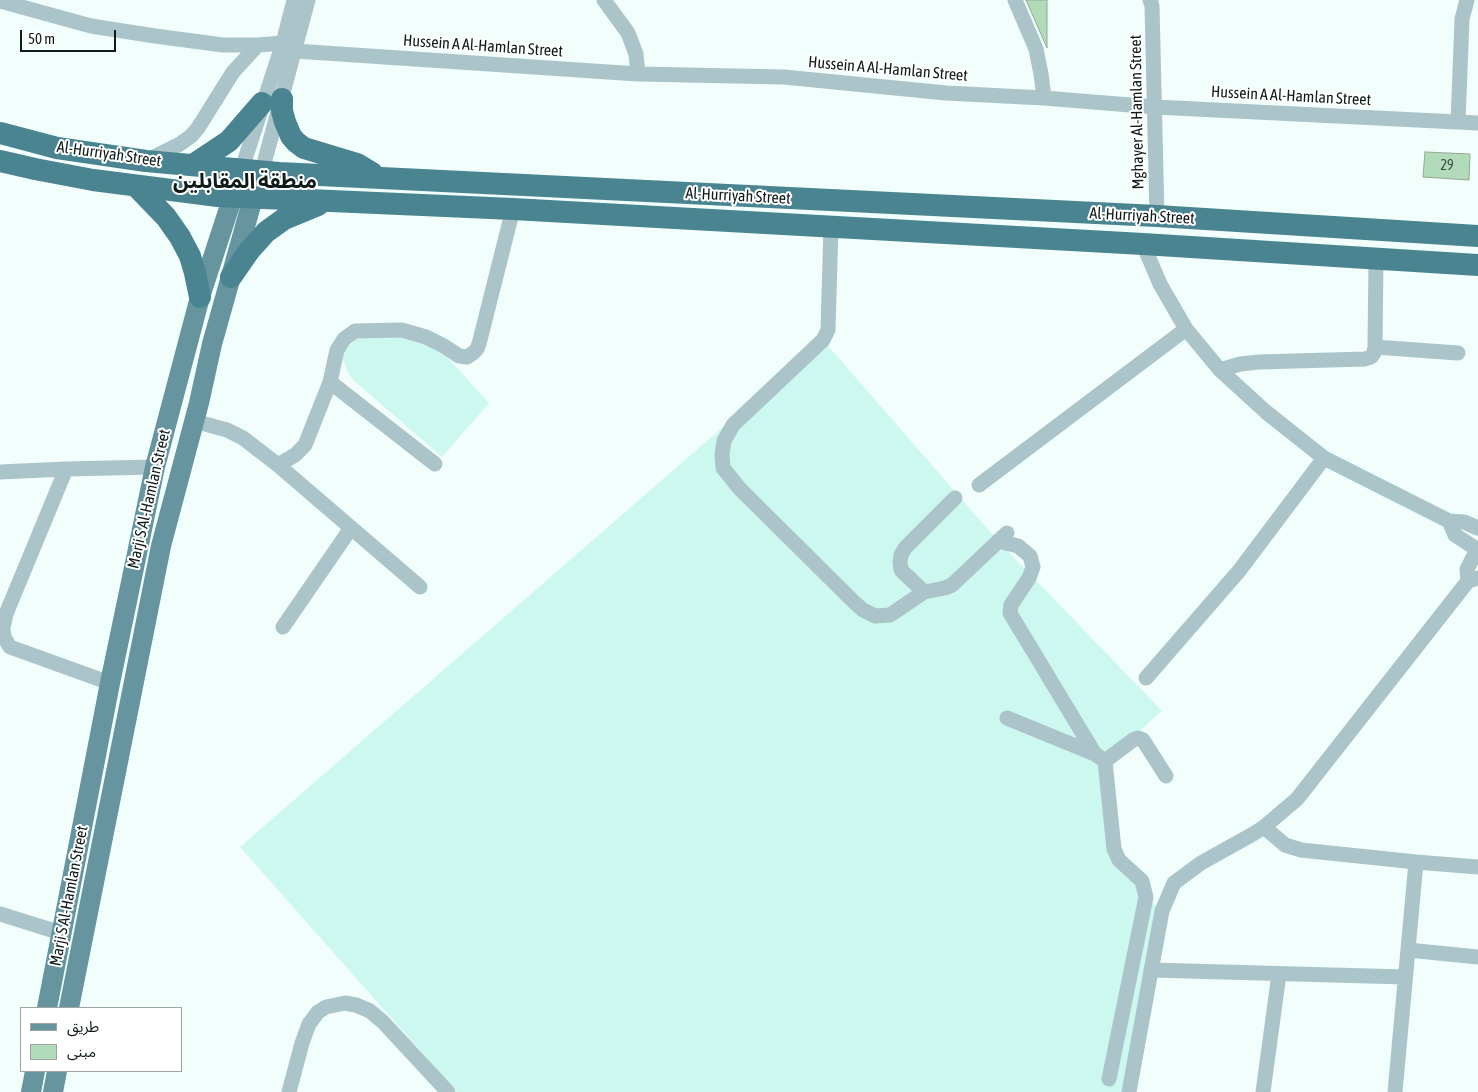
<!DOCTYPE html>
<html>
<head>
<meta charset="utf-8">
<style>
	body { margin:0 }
	#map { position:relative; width:1478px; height:1092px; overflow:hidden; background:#f1fefb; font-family:"Asap Condensed","Noto Sans Arabic",sans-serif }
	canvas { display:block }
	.legend { position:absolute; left:20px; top:1007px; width:162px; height:65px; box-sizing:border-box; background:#fff; border:1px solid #9fa4a3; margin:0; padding:6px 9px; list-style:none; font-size:15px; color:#101c1a }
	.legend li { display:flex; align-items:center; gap:10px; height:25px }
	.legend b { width:25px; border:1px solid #9fa4a3 }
	.scale { position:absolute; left:20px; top:30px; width:96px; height:22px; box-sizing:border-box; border:2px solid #101c1a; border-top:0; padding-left:6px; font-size:15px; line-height:18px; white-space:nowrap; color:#101c1a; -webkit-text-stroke:4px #fff; paint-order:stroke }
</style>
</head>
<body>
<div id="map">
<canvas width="1478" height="1092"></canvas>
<ul class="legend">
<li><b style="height:6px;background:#6695a0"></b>طريق</li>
<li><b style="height:14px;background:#b2dbba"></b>مبنى</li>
</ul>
<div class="scale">50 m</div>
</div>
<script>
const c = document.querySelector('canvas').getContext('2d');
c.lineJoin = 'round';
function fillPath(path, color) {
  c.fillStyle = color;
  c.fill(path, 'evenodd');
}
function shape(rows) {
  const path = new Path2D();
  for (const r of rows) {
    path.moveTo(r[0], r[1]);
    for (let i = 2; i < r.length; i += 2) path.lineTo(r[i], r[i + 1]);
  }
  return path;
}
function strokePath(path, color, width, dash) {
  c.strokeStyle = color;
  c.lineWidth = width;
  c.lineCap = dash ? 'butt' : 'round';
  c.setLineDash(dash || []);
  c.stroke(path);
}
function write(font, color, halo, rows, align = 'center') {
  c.font = font + ' "Asap Condensed","Noto Sans Arabic",sans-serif';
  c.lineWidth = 4;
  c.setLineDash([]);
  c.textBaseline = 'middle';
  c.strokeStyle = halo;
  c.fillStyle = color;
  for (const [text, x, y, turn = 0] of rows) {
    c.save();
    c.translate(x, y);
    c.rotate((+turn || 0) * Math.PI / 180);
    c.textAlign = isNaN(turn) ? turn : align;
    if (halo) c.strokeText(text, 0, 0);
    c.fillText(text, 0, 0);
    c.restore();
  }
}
fillPath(shape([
	[371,337,401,337,430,344,447,357,489,403,442,457,352,379,347,370,342,357,343,351,357,339],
	[823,340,998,541,1162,711,1105,761,1114,849,1146,897,1162,911,1129,1092,457,1092,240,847]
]), '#cdf8f0');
const building = shape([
	[1026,0,1047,0,1047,48,1026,0],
	[1425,152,1470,154,1469,180,1423,177,1425,152]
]);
fillPath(building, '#b2dbba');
strokePath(building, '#93a997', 1);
strokePath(shape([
	[604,0,628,33,636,54,638,74],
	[1015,0,1036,49,1041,74,1044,98],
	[1150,0,1152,6,1157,216],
	[0,1,91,26,155,36,223,45,258,45,283,43],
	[295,51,638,74,784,77,946,93,1044,98,1155,107,1478,123],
	[1458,122,1462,19,1467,0],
	[148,160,180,144,191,136,198,128,233,72,258,45],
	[233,196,283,43,294,0],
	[253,198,262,171,308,0],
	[831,227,828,330,823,340,733,425,724,441,722,454,723,468,740,489,854,602,863,610,875,616,890,615,924,592,945,588,952,585,1007,533],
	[1143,244,1160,284,1186,329,1220,370,1266,412,1324,458,1449,521,1464,522,1478,528],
	[1376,259,1375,347,1458,353],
	[1220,370,1240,364,1259,362,1365,359,1371,357,1374,353,1375,347],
	[330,382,435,464],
	[194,421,227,430,243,438,278,465,420,587],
	[278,465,295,455,305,445,330,382,337,350,344,339,355,331,402,330,426,337,444,346,459,356,467,357,473,353,477,349,479,344,513,209],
	[66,469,6,614,3,628,4,637,10,647,110,683],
	[0,472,66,469,155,467],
	[979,485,1186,329],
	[1449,521,1455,535,1478,550],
	[998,541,1018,546,1030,556,1033,567,1029,578,1011,605,1010,613,1095,754],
	[1468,581,1467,569,1478,548],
	[924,592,901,570,900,563,901,555,905,548,955,498],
	[283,627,351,528],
	[1146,678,1239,571,1324,458],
	[1007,718,1095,754,1105,761,1114,849,1119,860,1142,881,1146,897,1109,1079],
	[1105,761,1133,740,1138,738,1143,740,1166,776],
	[1264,827,1285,845,1301,850,1416,862,1478,867],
	[0,914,61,933],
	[1408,950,1478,957],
	[1151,970,1405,977],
	[289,1092,302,1043,309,1024,318,1012,326,1007,345,1003,356,1005,370,1011,383,1022,448,1092],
	[1129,1092,1162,911,1174,883,1201,863,1253,834,1264,827,1297,799,1468,581,1478,578],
	[1263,1092,1279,974],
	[1395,1092,1416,862]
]), '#abc4ca', 15);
strokePath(shape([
	[47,1008,110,683,155,467,200,297,233,196],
	[69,1008,161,546,199,403,212,344,253,198],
	[31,1092,35,1071],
	[53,1092,57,1071]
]), '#6695a0', 20);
strokePath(shape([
	[282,99,282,111,285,122,291,136,296,142,304,148,357,164,372,173],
	[0,133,57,148,146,161,279,173,1157,216,1478,236],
	[0,161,35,169,93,180,218,196,513,209,1143,244,1478,265],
	[193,165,229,141,262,103],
	[137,187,166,217,180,237,190,256,195,273,200,297],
	[231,277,249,251,266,232,284,219,318,205]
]), '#4b8491', 22);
write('14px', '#384c42', null, [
	["29",1447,166]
]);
write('16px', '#101c1a', '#fff', [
	["Hussein A Al-Hamlan Street",483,46,4],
	["Hussein A Al-Hamlan Street",888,69,5],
	["Hussein A Al-Hamlan Street",1291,96,3],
	["Mghayer Al-Hamlan Street",1137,112,-91],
	["Al-Hurriyah Street",109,154,8],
	["Al-Hurriyah Street",738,196,3],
	["Al-Hurriyah Street",1142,216,3],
	["Marji S Al-Hamlan Street",149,499,-77],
	["Marji S Al-Hamlan Street",69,896,-79]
]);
write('bold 21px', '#101c1a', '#fff', [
	["منطقة المقابلين",245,181]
]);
</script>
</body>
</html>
